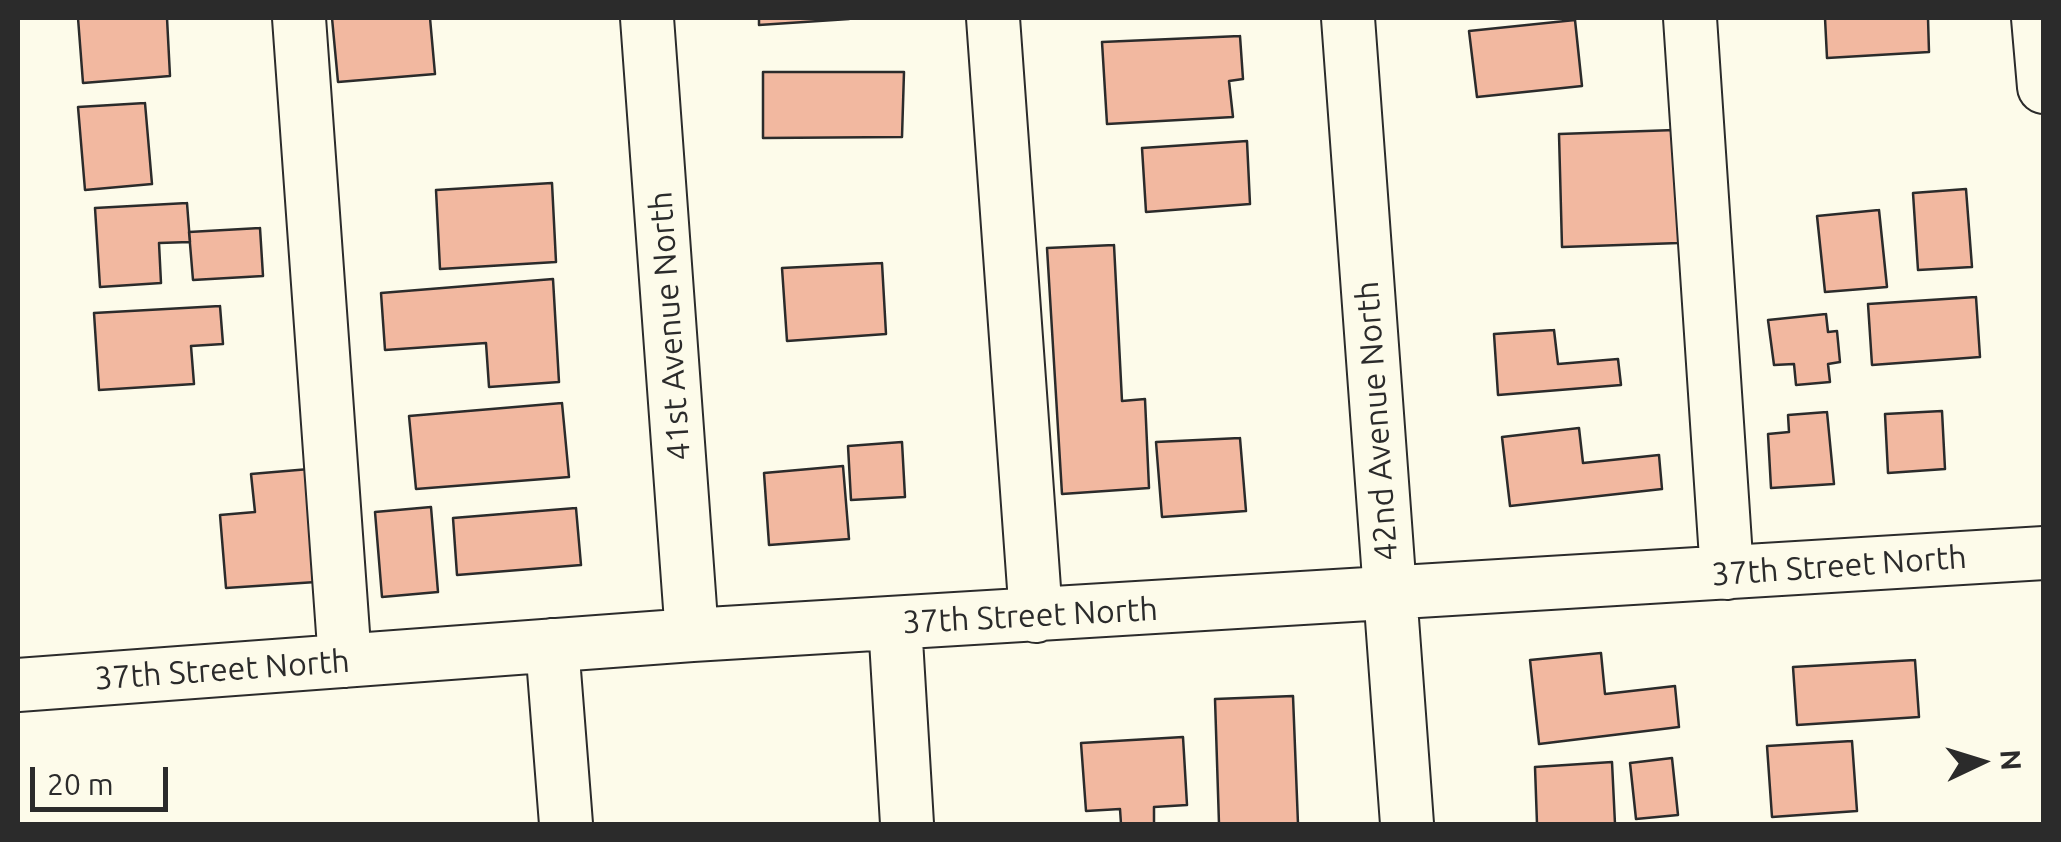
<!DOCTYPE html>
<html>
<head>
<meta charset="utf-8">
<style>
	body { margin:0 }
	#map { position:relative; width:2061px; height:842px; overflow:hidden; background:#fdfbea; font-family:Ubuntu,sans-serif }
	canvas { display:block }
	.frame { position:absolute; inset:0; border:20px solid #2b2b2b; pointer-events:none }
	.north { position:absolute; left:1931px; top:712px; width:100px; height:100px; -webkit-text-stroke:8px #fdfbea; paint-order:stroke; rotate:86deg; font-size:28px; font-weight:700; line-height:40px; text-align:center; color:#2b2b2b }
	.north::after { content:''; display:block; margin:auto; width:35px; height:45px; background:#2b2b2b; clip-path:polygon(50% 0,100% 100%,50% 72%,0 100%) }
	.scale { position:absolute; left:30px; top:767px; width:138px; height:45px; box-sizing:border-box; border:5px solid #2b2b2b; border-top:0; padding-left:12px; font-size:30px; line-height:35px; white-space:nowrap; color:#2b2b2b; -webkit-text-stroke:8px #fdfbea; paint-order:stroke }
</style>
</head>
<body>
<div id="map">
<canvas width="2061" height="842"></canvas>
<div class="frame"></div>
<div class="north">N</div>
<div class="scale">20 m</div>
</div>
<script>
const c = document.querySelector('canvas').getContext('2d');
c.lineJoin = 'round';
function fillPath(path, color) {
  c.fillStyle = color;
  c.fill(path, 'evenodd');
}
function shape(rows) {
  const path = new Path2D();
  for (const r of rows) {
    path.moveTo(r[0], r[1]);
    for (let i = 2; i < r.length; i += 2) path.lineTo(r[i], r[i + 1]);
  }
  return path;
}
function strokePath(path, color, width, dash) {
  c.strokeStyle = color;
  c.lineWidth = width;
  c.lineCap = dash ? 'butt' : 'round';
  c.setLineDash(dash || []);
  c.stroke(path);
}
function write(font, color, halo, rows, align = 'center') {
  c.font = font + ' Ubuntu,sans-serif';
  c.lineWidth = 8;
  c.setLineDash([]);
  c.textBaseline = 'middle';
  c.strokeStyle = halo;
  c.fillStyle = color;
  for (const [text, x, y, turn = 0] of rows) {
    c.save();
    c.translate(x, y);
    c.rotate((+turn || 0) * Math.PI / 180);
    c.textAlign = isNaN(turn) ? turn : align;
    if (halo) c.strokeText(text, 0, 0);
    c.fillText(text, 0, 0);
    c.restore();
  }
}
const building = shape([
	[78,18,167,18,170,76,83,83,78,18],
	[332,18,430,18,435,74,338,82,332,18],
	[759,18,849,18,849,19,759,25,759,18],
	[1825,18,1928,18,1929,52,1827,58,1825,18],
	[1575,20,1582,86,1477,97,1469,31,1575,20],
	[1240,36,1243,79,1229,81,1233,117,1107,124,1102,42,1240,36],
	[763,72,904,72,902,137,763,138,763,72],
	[145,103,152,184,85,190,78,107,145,103],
	[1675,130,1679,243,1562,247,1559,134,1675,130],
	[1247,141,1250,204,1146,212,1142,148,1247,141],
	[552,183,556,262,440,269,436,190,552,183],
	[1966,189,1972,267,1918,270,1913,193,1966,189],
	[187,203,190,242,159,243,161,283,100,287,95,208,187,203],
	[1879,210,1887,287,1825,292,1817,216,1879,210],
	[260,228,263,276,193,280,189,232,260,228],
	[1114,245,1122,401,1145,399,1149,488,1062,494,1047,248,1114,245],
	[882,263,886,334,787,341,782,268,882,263],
	[553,279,559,382,489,387,486,343,385,350,381,293,553,279],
	[1976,297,1980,357,1872,365,1868,304,1976,297],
	[220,306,223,344,191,346,194,384,99,390,94,313,220,306],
	[1826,314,1828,332,1837,331,1840,362,1828,364,1830,382,1796,385,1794,364,1774,365,1768,320,1826,314],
	[1554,330,1558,364,1618,359,1621,385,1498,395,1494,334,1554,330],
	[562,403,569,477,416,489,409,416,562,403],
	[1942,411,1945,469,1888,473,1885,414,1942,411],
	[1827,412,1834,484,1771,488,1768,434,1789,432,1788,415,1827,412],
	[1579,428,1583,463,1659,455,1662,489,1510,506,1502,437,1579,428],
	[1240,438,1246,511,1162,517,1156,442,1240,438],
	[902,442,905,497,851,500,848,446,902,442],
	[843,466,849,539,769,545,764,473,843,466],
	[321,468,331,581,226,588,220,515,255,512,251,474,321,468],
	[431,507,438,592,382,597,375,512,431,507],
	[576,508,581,565,457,575,453,518,576,508],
	[1601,653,1605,694,1675,686,1679,727,1539,744,1530,660,1601,653],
	[1915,660,1919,717,1797,725,1793,667,1915,660],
	[1293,696,1298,824,1219,824,1215,699,1293,696],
	[1183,737,1187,805,1154,807,1154,824,1121,824,1120,809,1086,811,1081,743,1183,737],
	[1852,741,1857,811,1772,817,1767,746,1852,741],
	[1672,758,1678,815,1636,819,1630,763,1672,758],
	[1612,762,1615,824,1537,824,1535,767,1612,762]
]);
fillPath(building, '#f2b8a0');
strokePath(building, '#2b2b2b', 2.5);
const minor = shape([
	[299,18,345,661],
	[647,18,692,635],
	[993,18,1036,616],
	[1348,18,1407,824],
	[1690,18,1727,573],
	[2038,18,2044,87],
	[895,623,907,824],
	[552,645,566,824],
	[18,685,692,635,2044,553]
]);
strokePath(minor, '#2b2b2b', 56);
strokePath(minor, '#fdfbea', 52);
write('32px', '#2b2b2b', '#fdfbea', [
	["41st Avenue North",670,326,-94],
	["42nd Avenue North",1377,421,-94],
	["37th Street North",1839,566,-4],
	["37th Street North",1030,616,-3],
	["37th Street North",222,670,-4]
]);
</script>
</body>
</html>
